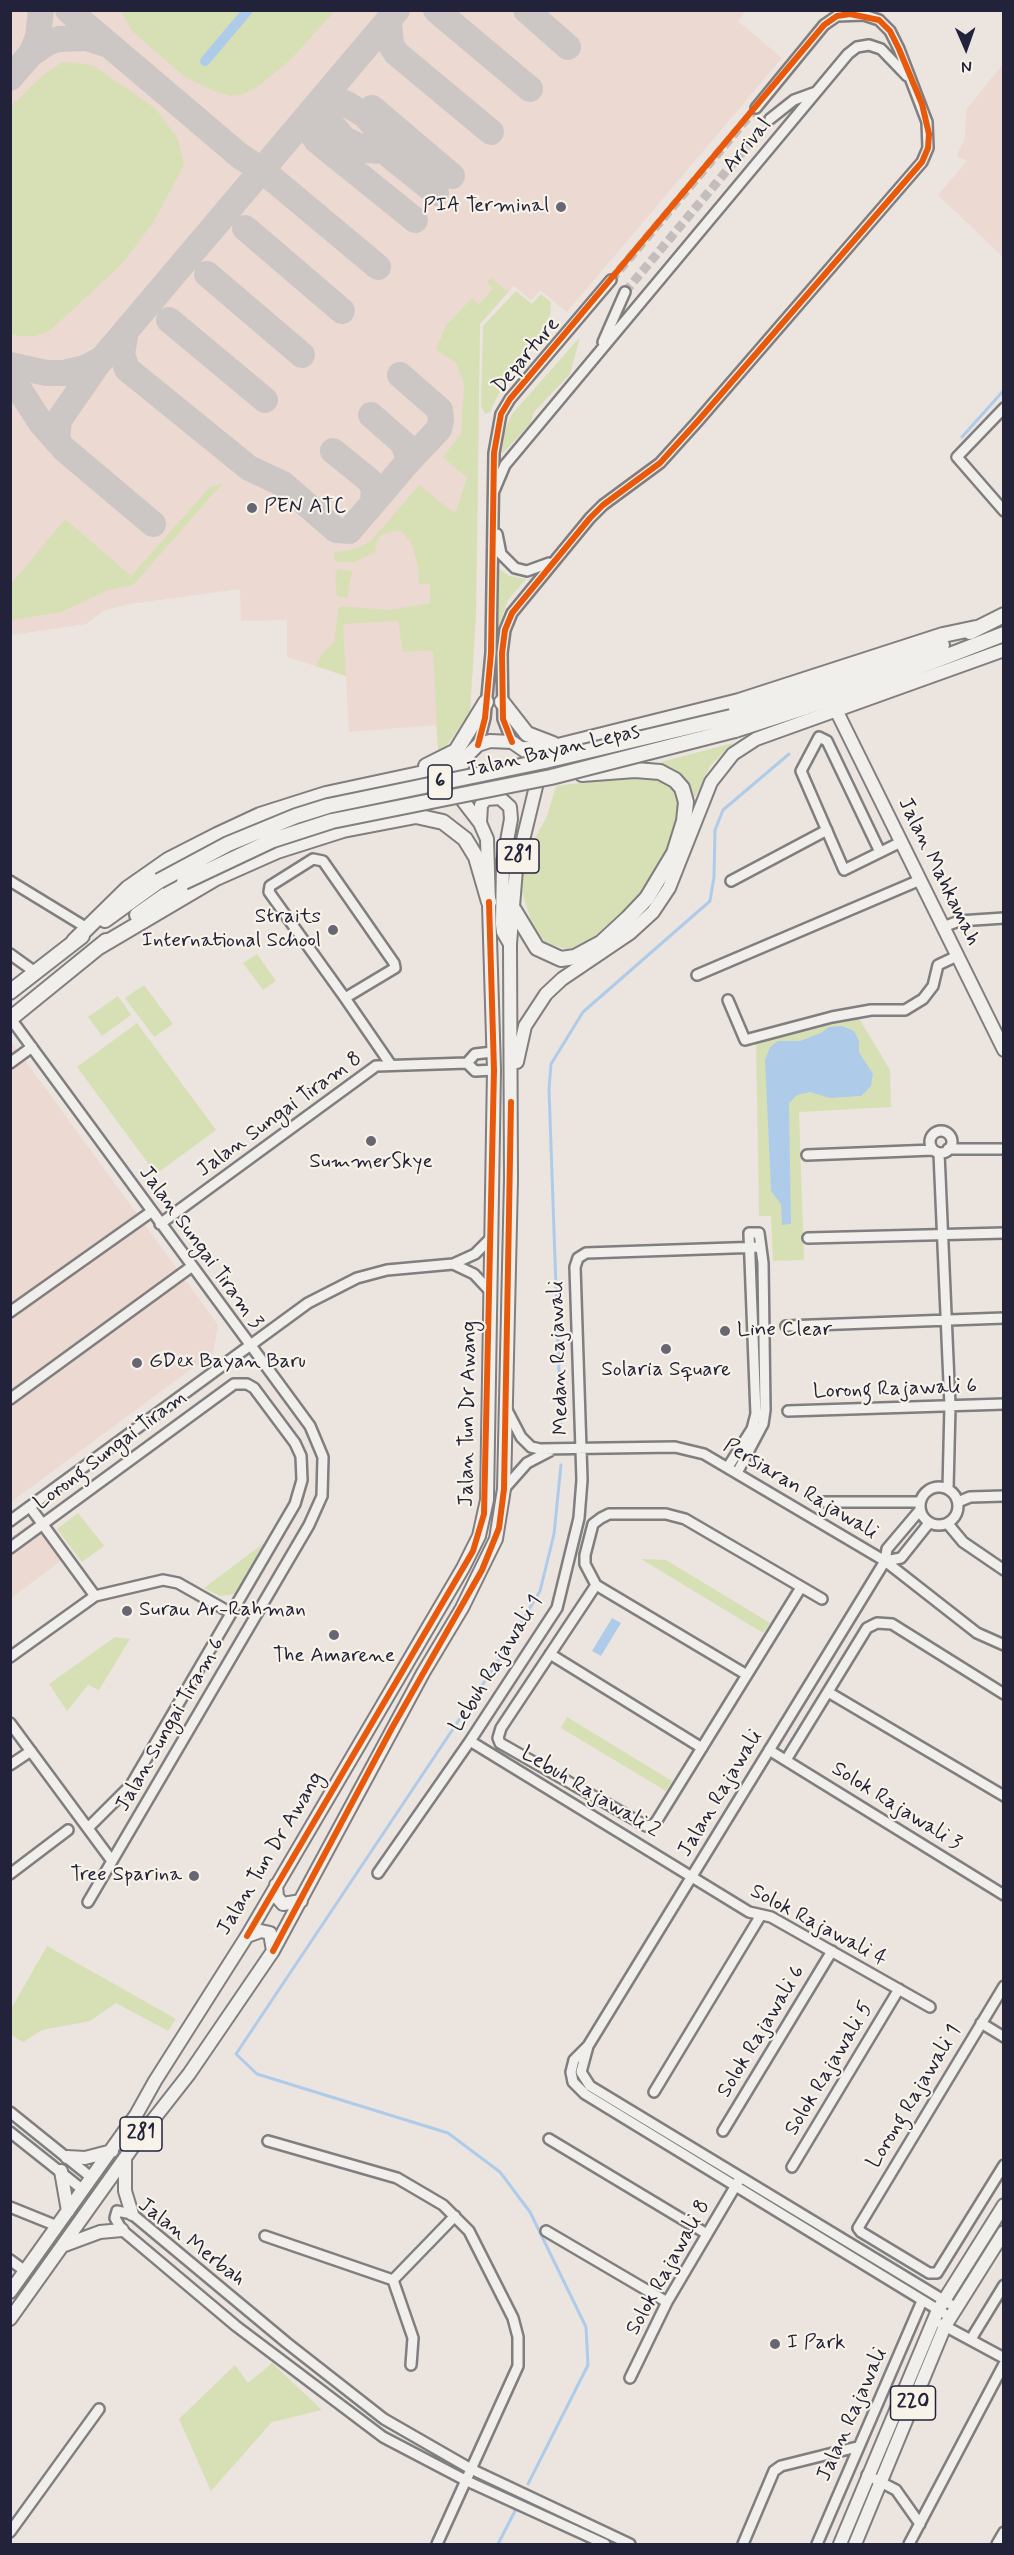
<!DOCTYPE html>
<html>
<head>
<meta charset="utf-8">
<style>
	body { margin:0 }
	#map { position:relative; width:1014px; height:2555px; overflow:hidden; background:#ece4df; font-family:Mynerve,sans-serif }
	canvas { display:block }
	.frame { position:absolute; inset:0; border:12px solid #22223b; pointer-events:none }
	.north { position:absolute; left:936px; top:18px; width:60px; height:60px; -webkit-text-stroke:4px #f7f3e8; paint-order:stroke; rotate:178deg; font-size:16px; font-weight:700; line-height:24px; text-align:center; color:#22223b }
	.north::after { content:''; display:block; margin:auto; width:21px; height:27px; background:#22223b; clip-path:polygon(50% 0,100% 100%,50% 72%,0 100%) }
</style>
</head>
<body>
<div id="map">
<canvas width="1014" height="2555"></canvas>
<div class="frame"></div>
<div class="north">N</div>
</div>
<script>
const c = document.querySelector('canvas').getContext('2d');
c.lineJoin = 'round';
function fillPath(path, color) {
  c.fillStyle = color;
  c.fill(path, 'evenodd');
}
function shape(rows) {
  const path = new Path2D();
  for (const r of rows) {
    if (r.length === 3) {
      path.moveTo(r[0] + r[2], r[1]);
      path.arc(r[0], r[1], r[2], 0, 2 * Math.PI);
      continue;
    }
    path.moveTo(r[0], r[1]);
    for (let i = 2; i < r.length; i += 2) path.lineTo(r[i], r[i + 1]);
  }
  return path;
}
function strokePath(path, color, width, dash) {
  c.strokeStyle = color;
  c.lineWidth = width;
  c.lineCap = dash ? 'butt' : 'round';
  c.setLineDash(dash || []);
  c.stroke(path);
}
function write(font, color, halo, rows, align = 'center') {
  c.font = font + ' Mynerve,sans-serif';
  c.lineWidth = 4.5;
  c.setLineDash([]);
  c.textBaseline = 'middle';
  c.strokeStyle = halo;
  c.fillStyle = color;
  for (const [text, x, y, turn = 0] of rows) {
    c.save();
    c.translate(x, y);
    c.rotate((+turn || 0) * Math.PI / 180);
    c.textAlign = isNaN(turn) ? turn : align;
    if (halo) c.strokeText(text, 0, 0);
    c.fillText(text, 0, 0);
    c.restore();
  }
}
fillPath(shape([
	[10,11,746,11,738,21,782,58,567,312,540,290,531,300,514,286,480,324,476,612,470,713,444,749,438,750,436,725,349,732,346,676,287,657,287,620,241,621,240,589,129,604,103,611,86,624,11,635],
	[1003,64,1003,257,938,195,967,161,957,156,965,137,966,110],
	[10,1040,218,1325,213,1353,11,1502],
	[41,1515,70,1554,11,1598,10,1538]
]), '#ecd9d2');
fillPath(shape([
	[121,11,121,10,335,11,290,60,256,88,244,94,231,96,216,92,185,77,131,30],
	[62,62,92,65,155,108,178,139,184,165,154,221,122,264,48,332,35,336,18,336,10,333,11,106,42,76],
	[491,278,508,292,480,324,476,612,470,713,444,749,438,750,433,650,403,652,398,621,343,624,346,676,316,666,321,655,334,642,339,606,390,610,430,603,430,584,419,584,418,566,411,542,402,532,394,531,381,535,377,541,375,552,355,562,336,562,333,553,358,548,371,541,419,485,453,512,456,511,467,478,443,457,461,434,464,384,456,363,436,350,445,327,472,298,479,305,493,288,487,283],
	[516,291,532,304,541,294,551,302,550,315,524,360,507,376,490,412,485,414,481,406,483,326],
	[580,337,570,374,534,412,530,424,502,454,504,433,512,414],
	[223,483,133,585,108,590,62,612,11,620,11,584,65,519,131,576,210,487],
	[496,566,509,576,526,579,508,600,496,633],
	[338,569,352,571,347,598,337,596,335,574],
	[733,743,710,766,696,796,692,797,681,774,661,764,661,762],
	[637,776,667,782,677,796,677,820,657,872,643,894,614,925,593,940,578,947,567,949,546,943,533,927,521,889,526,855,547,816,556,786],
	[257,954,276,981,263,990,243,963],
	[144,985,173,1024,154,1037,125,998],
	[118,996,131,1015,102,1036,88,1017],
	[857,1015,890,1070,891,1107,799,1112,804,1260,773,1261,771,1216,759,1216,756,1039],
	[137,1023,216,1130,156,1174,77,1067],
	[78,1513,104,1546,82,1562,57,1529],
	[264,1543,235,1594,220,1596,204,1588],
	[641,1559,666,1560,770,1623,763,1633],
	[115,1637,130,1639,99,1690,88,1685,67,1711,49,1684],
	[567,1717,672,1781,666,1791,561,1728],
	[47,1946,176,2019,168,2031,116,2003,90,2021,42,2030,23,2042,11,2035,11,2009],
	[272,2363,322,2410,272,2422,211,2491,179,2419,235,2365,248,2383]
]), '#d7e0b5');
fillPath(shape([
	[842,1026,854,1031,859,1041,859,1052,873,1074,871,1086,861,1096,830,1098,810,1092,797,1095,789,1103,791,1224,782,1225,781,1204,771,1191,765,1060,770,1047,778,1041,800,1041,821,1033,829,1027],
	[612,1618,621,1623,601,1656,592,1651]
]), '#aeccea');
strokePath(shape([
	[962,437,1004,390],
	[561,1430,549,1089,551,1064,583,1012,710,901,714,877,715,830,723,810,789,754],
	[528,2484,588,2365,586,2327,530,2212,500,2172,448,2133,257,2074,236,2054,495,1666,540,1591,554,1534,561,1465],
	[498,2544,517,2507]
]), '#aeccea', 3);
strokePath(shape([
	[205,61,248,10]
]), '#aeccea', 10);
strokePath(shape([
	[41,10,38,37,31,54,47,43,59,39,87,38,106,44],
	[68,10,240,156,263,171,378,267],
	[436,10,530,89],
	[526,10,568,47],
	[389,21,391,45,396,53,491,132],
	[10,78,42,41],
	[372,108,452,176],
	[308,116,309,129,317,141,415,220],
	[384,151,367,150,344,139,329,121,322,99,345,103,365,115,376,128,384,151,436,193],
	[245,228,342,311],
	[207,274,302,355],
	[169,320,265,400],
	[126,331,122,354,127,369,249,468,283,484,336,530,349,531,373,503],
	[10,365,46,373,64,373,85,368,102,359],
	[10,375,41,423,64,449,153,524],
	[400,375,440,410,441,420,439,429,407,463],
	[57,440,59,420,97,365,397,10],
	[333,451,369,480,374,489,373,503,407,463,408,456,403,443,371,415]
]), '#ccc7c5', 26);
strokePath(shape([
	[611,280,756,108],
	[625,292,770,119]
]), '#c4bdbe', 9, [9, 4.5]);
const minor = shape([
	[770,119,794,100,816,92],
	[603,342,625,292],
	[1004,408,957,457,1004,511],
	[494,491,505,465,848,54,857,47,869,45,881,49,907,76],
	[497,534,501,554,515,568,527,571,549,563],
	[512,742,503,719,502,653,505,630,512,613,590,518,603,505,660,463,697,422,922,162,928,148,927,122,899,49,890,31,879,20,864,15,837,16,824,25,756,108],
	[478,745,485,718,491,653,494,453,501,414,510,399,611,280],
	[880,852,827,741,819,737,801,771,844,870,901,842],
	[10,881,87,928],
	[731,881,827,830],
	[943,927,959,921,1004,918],
	[10,954,35,972],
	[697,975,920,880],
	[345,998,395,968,394,963,323,861,313,859,270,886,269,892,345,998,391,1065],
	[728,1000,745,1040,832,1017,871,1010,905,1010,923,999,933,986,938,965,957,956],
	[11,1019,310,1426,323,1457,322,1496,309,1525,88,1902],
	[10,1063,32,1047],
	[467,1063,475,1054,493,1052],
	[941,1142,11],
	[948,1149,1004,1149],
	[939,1153,950,1406,948,1489],
	[807,1155,933,1150],
	[160,1224,376,1066,467,1063,475,1071,494,1070],
	[808,1238,1004,1233],
	[453,1264,474,1274,488,1289],
	[10,1312,151,1212],
	[786,1326,1004,1318],
	[10,1399,191,1267],
	[507,1410,521,1437,531,1447,540,1449,675,1447,704,1454,885,1561,977,1633,1004,1645],
	[788,1411,1004,1404],
	[728,1467,752,1429,756,1414,749,1233,759,1233,763,1263,765,1410,763,1424,737,1473],
	[939,1506,19],
	[504,1489,527,1463,550,1451],
	[824,1502,920,1502],
	[958,1502,970,1497,1004,1496],
	[30,1507,95,1596],
	[920,1510,887,1549,885,1561,588,2046,574,2060,571,2072,573,2082,585,2094,950,2317],
	[10,1521,308,1303,357,1278,387,1270,453,1264,475,1254,489,1240],
	[948,1524,963,1542,1004,1570],
	[10,1548,234,1384,247,1384,254,1388,295,1443,301,1456,302,1480,295,1504,131,1785,88,1828],
	[885,1561,901,1558,929,1523],
	[596,1585,747,1675],
	[800,1589,656,1822,652,1825,646,1826,500,1743,498,1738,501,1728,596,1585,585,1564,585,1555,593,1524,601,1518,609,1514,666,1514,685,1519,822,1599],
	[550,1654,702,1748],
	[10,1657,95,1596,163,1580,178,1583,231,1613],
	[828,1692,1004,1796],
	[10,1723,112,1861],
	[470,1741,749,1912,771,1917,930,2007],
	[769,1750,1004,1895],
	[786,1760,867,1628,877,1623,892,1624,1004,1694],
	[10,1765,31,1751],
	[378,1873,470,1741,557,1608,579,1518,582,1480,575,1267,578,1258,586,1253,761,1247],
	[10,1874,68,1830],
	[1004,1986,858,2228,861,2232,929,2273,937,2273,1004,2165],
	[981,2023,1004,2037],
	[588,2046,581,2072,590,2086,955,2307],
	[654,2092,761,1915],
	[10,2112,92,2178],
	[723,2131,832,1951],
	[10,2132,83,2190],
	[549,2139,707,2234],
	[268,2141,397,2178,443,2205,469,2231,513,2318,518,2337,518,2366,437,2544],
	[792,2167,899,1989],
	[10,2207,57,2226],
	[546,2231,667,2302],
	[265,2236,393,2280,413,2338,411,2365],
	[10,2260,25,2271],
	[393,2280,455,2216],
	[941,2324,1004,2358],
	[971,2339,1004,2285],
	[630,2378,667,2302,739,2180],
	[867,2475,896,2490,920,2524],
	[10,2532,99,2409],
	[605,2544,467,2481,383,2437,236,2326,122,2230,115,2218,117,2211,132,2214,287,2343,384,2419,471,2469,630,2544],
	[743,2544,774,2471,781,2466,857,2447],
	[817,2544,922,2301],
	[909,2544,1004,2364],
	[997,2544,1004,2532]
]);
const major = shape([
	[837,712,1004,1050],
	[480,823,481,805,486,799,500,798,510,807,511,819,503,863,502,924,503,932,510,944],
	[517,1062,525,1026,546,994,562,979,630,933,653,912,669,888,711,782,733,754,756,739,1004,650],
	[276,1885,277,1897,283,1904,301,1901],
	[247,1936,261,1931,270,1933,273,1951],
	[67,2157,85,2158,112,2151],
	[125,2160,125,2191,132,2214],
	[61,2171,68,2211],
	[65,2245,100,2232,122,2230],
	[10,2292,136,2115,155,2081,247,1936,463,1568,479,1536,487,1500,494,1070,487,839,480,823,460,797,457,777,466,757,478,745,490,741,512,742,535,758,540,770,516,869,510,944,511,1179,504,1489,496,1539,462,1608,423,1673,273,1951,189,2074,142,2134,10,2319],
	[840,2544,938,2310,1004,2205],
	[855,2544,945,2326,1004,2232]
]);
const highway = shape([
	[970,632,1004,615],
	[502,702,527,734,553,744],
	[731,717,873,672,942,645],
	[735,730,865,688,1004,634],
	[525,749,537,750,558,746,739,701,943,635,976,628],
	[426,766,456,751,486,702],
	[514,910,537,948,561,959,575,957,601,943,628,918,647,898,674,853,684,821,686,802,682,788,675,780,660,772,635,770,582,774],
	[137,915,184,882],
	[105,920,159,881],
	[74,941,128,888,168,860,217,835,260,815,326,794,447,768,464,761],
	[99,947,216,878,277,851,343,830,416,816,443,822,465,839,476,857,489,902],
	[10,992,82,936],
	[10,1019,106,941]
]);
strokePath(minor, '#817e80', 14);
strokePath(major, '#817e80', 16);
strokePath(highway, '#817e80', 18);
strokePath(minor, '#f1efeb', 9);
strokePath(major, '#f1efeb', 12);
strokePath(highway, '#f1efeb', 14);
const highwayBridge = shape([
	[159,881,228,844,296,816,328,806,545,761,731,717],
	[184,882,273,840,332,821,551,777,735,730]
]);
strokePath(highwayBridge, '#817e80', 18, []);
strokePath(highwayBridge, '#f1efeb', 14);
strokePath(shape([
	[478,745,485,718,491,653,494,453,501,414,510,399,824,25,837,16,850,14,879,20,890,31,899,49,922,104,929,134,928,148,922,162,697,422,660,463,603,505,590,518,512,613,505,630,502,653,503,719,512,742],
	[247,1936,473,1551,484,1514,494,1070,489,902],
	[273,1951,392,1728,482,1570,499,1528,504,1489,511,1102]
]), '#e8590c', 6);
for (const [x, y, r, color] of [
	[561,207,6,"#696674"],
	[252,508,6,"#696674"],
	[333,930,6,"#696674"],
	[371,1141,6,"#696674"],
	[725,1331,6,"#696674"],
	[666,1349,6,"#696674"],
	[137,1363,6,"#696674"],
	[127,1611,6,"#696674"],
	[334,1635,6,"#696674"],
	[194,1876,6,"#696674"],
	[775,2344,6,"#696674"]
]) {
  const dot = new Path2D();
  dot.arc(x, y, r, 0, 2 * Math.PI);
  c.fillStyle = color;
  c.fill(dot);
  strokePath(dot, '#f7f3e8', 2);
}
for (const [x, y, w] of [
	[440,782,24],
	[518,856,42],
	[141,2134,42],
	[913,2403,45]
]) {
  const box = new Path2D();
  box.roundRect(x - w / 2, y - 17, w, 34, 4.5);
  c.fillStyle = '#f7f3e8';
  c.fill(box);
  strokePath(box, '#22223b', 1.5);
}
write('bold 20px', '#22223b', null, [
	["6",440,782],
	["281",518,856],
	["281",141,2134],
	["220",913,2403]
]);
write('21px', '#22223b', '#f7f3e8', [
	["Arrival",748,146,-50],
	["Departure",527,356,-50],
	["Jalan Bayan Lepas",553,752,-13],
	["Jalan Mahkamah",938,872,64],
	["Jalan Sungai Tiram 8",280,1115,-36],
	["Jalan Sungai Tiram 3",200,1248,54],
	["Medan Rajawali",560,1358,-92],
	["Lorong Rajawali 6",895,1390,-2],
	["Jalan Tun Dr Awang",469,1414,-89],
	["Lorong Sungai Tiram",111,1451,-37],
	["Persiaran Rajawali",800,1490,31],
	["Lebuh Rajawali 1",497,1664,-58],
	["Jalan Sungai Tiram 6",171,1725,-60],
	["Lebuh Rajawali 2",590,1793,31],
	["Jalan Rajawali",721,1794,-59],
	["Solok Rajawali 3",896,1807,32],
	["Jalan Tun Dr Awang",271,1854,-59],
	["Solok Rajawali 4",818,1926,28],
	["Solok Rajawali 6",762,2032,-59],
	["Solok Rajawali 5",830,2069,-59],
	["Lorong Rajawali 1",915,2097,-59],
	["Jalan Merbah",191,2243,38],
	["Solok Rajawali 8",669,2268,-61],
	["Jalan Rajawali",853,2415,-66]
]);
write('21px', '#22223b', '#f7f3e8', [
	["PIA Terminal",549,207,"right"],
	["PEN ATC",264,508],
	["Straits",321,918,"right"],
	["International School",321,942,"right"],
	["SummerSkye",371,1163,"center"],
	["Line Clear",737,1331],
	["GDex Bayan Baru",149,1363],
	["Solaria Square",666,1371,"center"],
	["Surau Ar-Rahman",139,1611],
	["The Amarene",334,1657,"center"],
	["Tree Sparina",182,1876,"right"],
	["I Park",787,2344]
], 'left');
</script>
</body>
</html>
